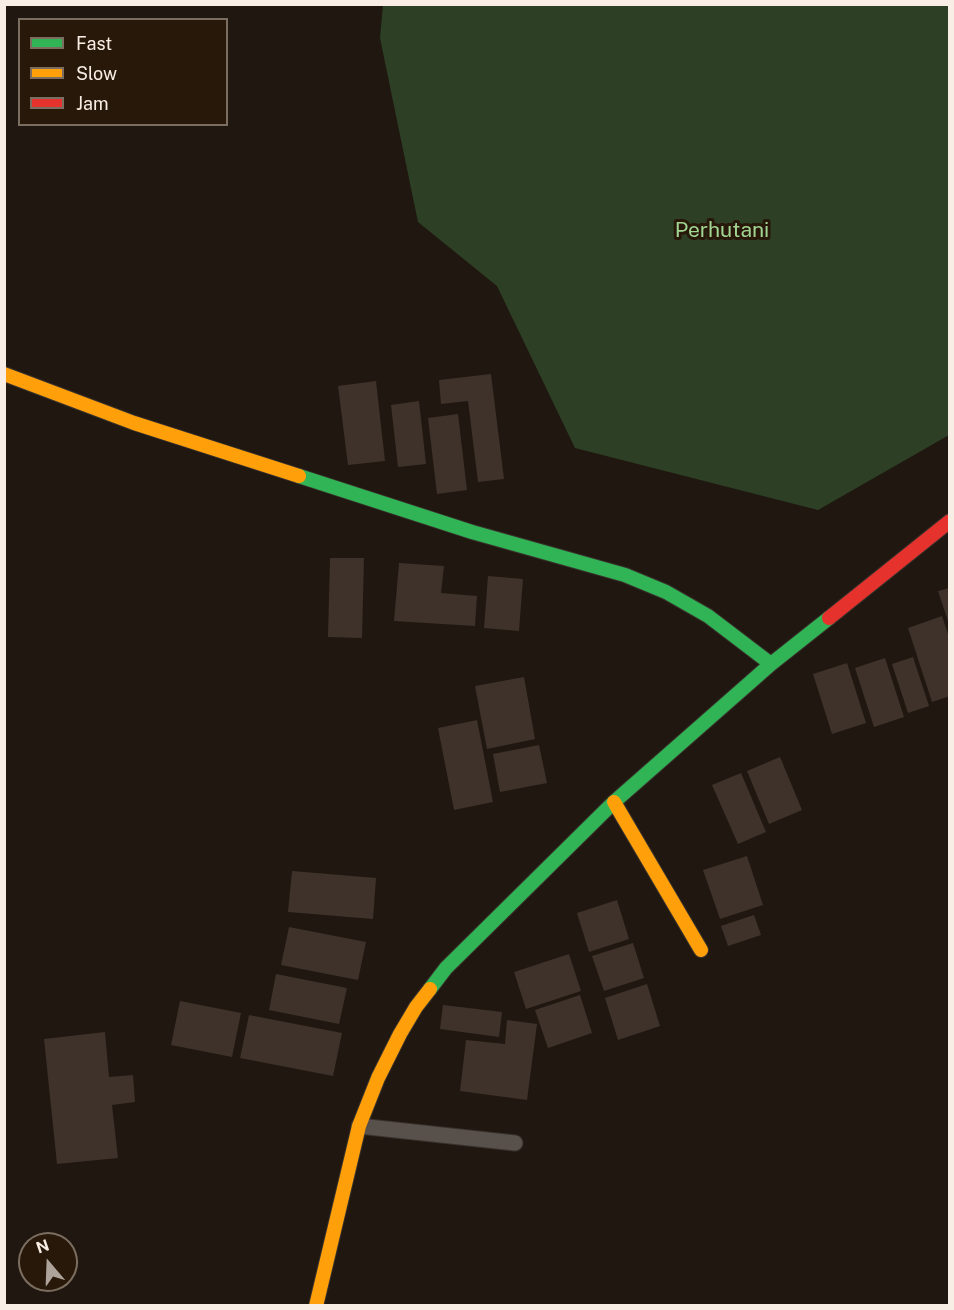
<!DOCTYPE html>
<html>
<head>
<meta charset="utf-8">
<style>
	body { margin:0 }
	#map { position:relative; width:954px; height:1310px; overflow:hidden; background:#201810; font-family:"Public Sans",sans-serif }
	canvas { display:block }
	.frame { position:absolute; inset:0; border:6px solid #f9eee5; pointer-events:none }
	.legend { position:absolute; left:18px; top:18px; width:210px; height:108px; box-sizing:border-box; background:#271809; border:2px solid #7b6e61; margin:0; padding:8px 10px; list-style:none; font-size:18px; color:#f9eee5 }
	.legend li { display:flex; align-items:center; gap:12px; height:30px }
	.legend b { width:30px; border:2px solid #7b6e61 }
	.north { position:absolute; left:18px; top:1232px; width:60px; height:60px; box-sizing:border-box; background:#271809; border:2px solid #7b6e61; border-radius:50%; rotate:341deg; font-size:16px; font-weight:700; line-height:24px; text-align:center; color:#f9eee5 }
	.north::after { content:''; display:block; margin:auto; width:21px; height:27px; background:#ada39a; clip-path:polygon(50% 0,100% 100%,50% 72%,0 100%) }
</style>
</head>
<body>
<div id="map">
<canvas width="954" height="1310"></canvas>
<div class="frame"></div>
<ul class="legend">
<li><b style="height:8px;background:#30b455"></b>Fast</li>
<li><b style="height:8px;background:#ff9f0a"></b>Slow</li>
<li><b style="height:8px;background:#e5322d"></b>Jam</li>
</ul>
<div class="north">N</div>
</div>
<script>
const c = document.querySelector('canvas').getContext('2d');
c.lineJoin = 'round';
function fillPath(path, color) {
  c.fillStyle = color;
  c.fill(path, 'evenodd');
}
function shape(rows) {
  const path = new Path2D();
  for (const r of rows) {
    path.moveTo(r[0], r[1]);
    for (let i = 2; i < r.length; i += 2) path.lineTo(r[i], r[i + 1]);
  }
  return path;
}
function strokePath(path, color, width, dash) {
  c.strokeStyle = color;
  c.lineWidth = width;
  c.lineCap = dash ? 'butt' : 'round';
  c.setLineDash(dash || []);
  c.stroke(path);
}
function write(font, color, halo, rows, align = 'center') {
  c.font = font + ' "Public Sans",sans-serif';
  c.lineWidth = 6;
  c.setLineDash([]);
  c.textBaseline = 'middle';
  c.strokeStyle = halo;
  c.fillStyle = color;
  for (const [text, x, y, turn = 0] of rows) {
    c.save();
    c.translate(x, y);
    c.rotate((+turn || 0) * Math.PI / 180);
    c.textAlign = isNaN(turn) ? turn : align;
    if (halo) c.strokeText(text, 0, 0);
    c.fillText(text, 0, 0);
    c.restore();
  }
}
fillPath(shape([
	[383,5,949,5,949,435,818,510,575,448,497,286,418,222,380,38]
]), '#2d4026');
fillPath(shape([
	[491,374,504,479,478,482,468,401,441,404,439,380],
	[376,381,385,461,348,465,338,386],
	[419,401,426,464,398,467,391,405],
	[458,414,467,490,437,494,428,418],
	[330,558,364,558,362,638,328,637],
	[399,563,444,566,441,593,477,596,475,626,394,621],
	[488,576,523,579,519,631,484,628],
	[950,588,950,624,949,624,938,591],
	[942,616,950,640,950,696,932,702,908,628],
	[913,657,929,706,908,713,892,664],
	[885,658,904,717,874,727,855,668],
	[847,663,866,723,832,734,813,674],
	[524,677,535,739,487,749,475,686],
	[477,720,493,802,454,810,438,728],
	[539,745,547,783,500,792,493,754],
	[780,757,802,810,769,824,747,771],
	[741,773,766,832,738,844,712,785],
	[747,856,763,905,720,919,703,870],
	[292,871,376,878,373,919,288,912],
	[617,900,629,939,589,952,577,913],
	[754,915,761,935,728,946,721,926],
	[289,927,366,942,358,980,281,965],
	[633,943,644,978,604,991,592,956],
	[569,954,581,991,526,1009,514,972],
	[276,974,347,988,339,1024,269,1010],
	[647,984,660,1026,618,1040,605,998],
	[580,995,592,1033,548,1048,535,1010],
	[180,1001,241,1013,232,1057,171,1045],
	[443,1005,502,1012,499,1037,440,1029],
	[249,1015,342,1033,333,1076,240,1058],
	[507,1020,537,1024,527,1100,460,1091,466,1040,505,1044],
	[105,1032,109,1077,133,1075,135,1102,112,1105,118,1158,57,1164,44,1039]
]), '#3f322b');
const lane = shape([
	[359,1126,515,1143]
]);
const fast = shape([
	[299,476,472,532,625,575,666,592,708,616,771,664],
	[430,989,446,968,614,802,771,664,829,618]
]);
const slow = shape([
	[4,374,134,423,299,476],
	[614,802,701,950],
	[316,1306,359,1126,378,1078,400,1034,416,1007,430,989]
]);
const jam = shape([
	[829,618,950,521]
]);
strokePath(lane, '#39322d', 17);
strokePath(fast, '#39322d', 16);
strokePath(slow, '#39322d', 16);
strokePath(jam, '#39322d', 16);
strokePath(lane, '#57504b', 15);
strokePath(fast, '#30b455', 14);
strokePath(slow, '#ff9f0a', 14);
strokePath(jam, '#e5322d', 14);
write('21px', '#a0d692', '#271809', [
	["Perhutani",722,231]
]);
</script>
</body>
</html>
